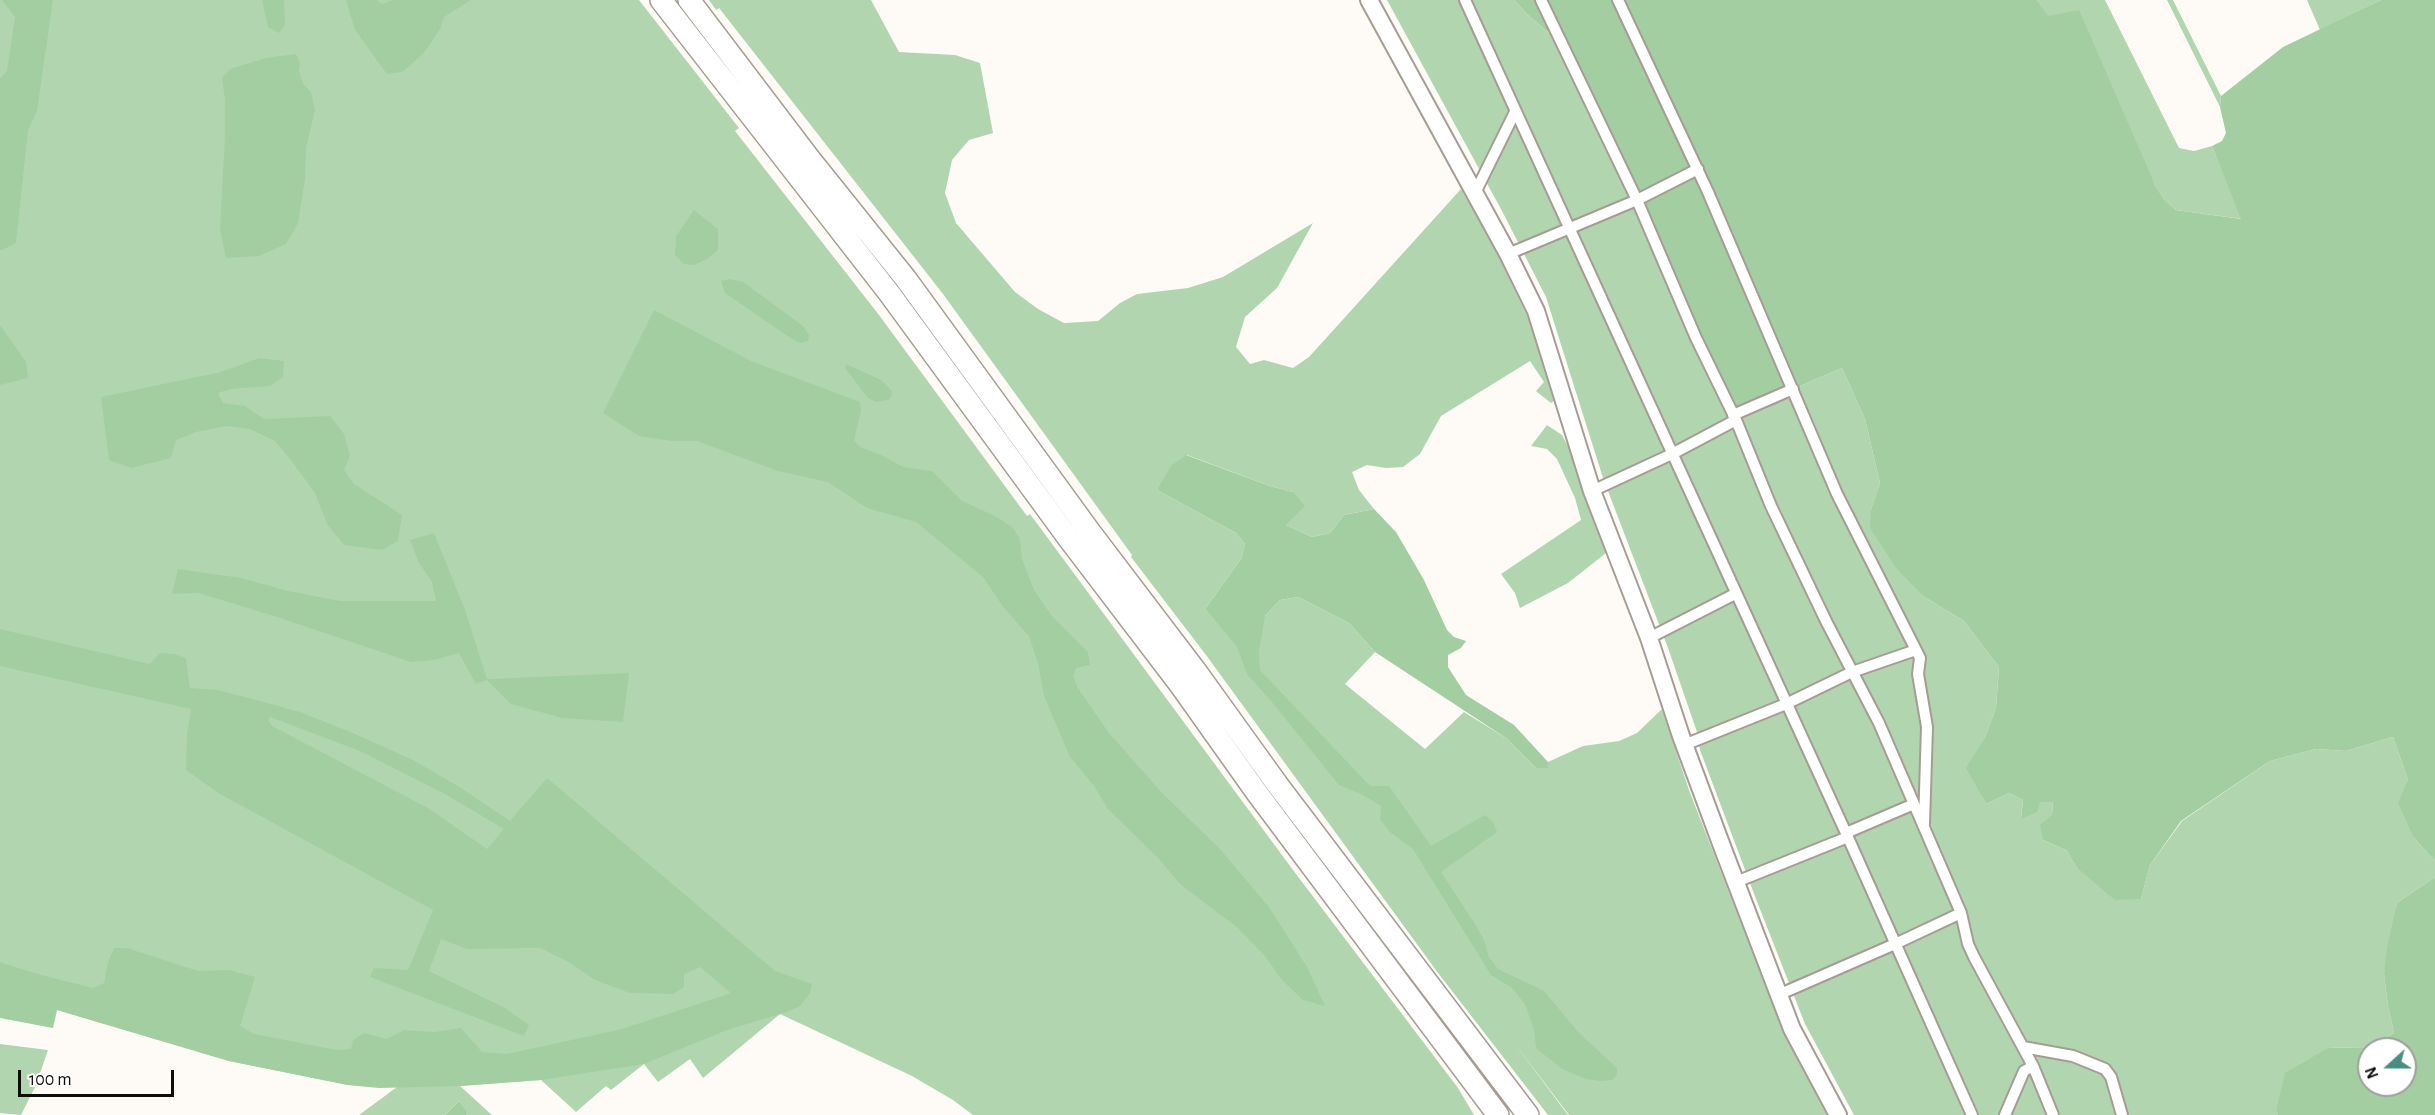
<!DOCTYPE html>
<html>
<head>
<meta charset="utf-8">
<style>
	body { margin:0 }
	#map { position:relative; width:2435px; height:1115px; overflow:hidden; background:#fefbf6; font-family:"Alegreya Sans",sans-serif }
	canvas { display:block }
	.north { position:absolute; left:2357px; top:1037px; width:60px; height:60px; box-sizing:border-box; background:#fff; border:2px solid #9f9e9d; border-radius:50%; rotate:249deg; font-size:16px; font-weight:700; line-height:24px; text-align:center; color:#0f0c09 }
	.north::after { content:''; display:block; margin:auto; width:21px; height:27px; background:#488d81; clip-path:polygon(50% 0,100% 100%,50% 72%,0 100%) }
	.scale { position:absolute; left:18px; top:1070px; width:156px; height:27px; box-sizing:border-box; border:3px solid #0f0c09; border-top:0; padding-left:8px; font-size:18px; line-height:21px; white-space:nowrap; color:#0f0c09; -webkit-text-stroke:4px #fff; paint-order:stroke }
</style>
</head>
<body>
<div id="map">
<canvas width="2435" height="1115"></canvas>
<div class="north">N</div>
<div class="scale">100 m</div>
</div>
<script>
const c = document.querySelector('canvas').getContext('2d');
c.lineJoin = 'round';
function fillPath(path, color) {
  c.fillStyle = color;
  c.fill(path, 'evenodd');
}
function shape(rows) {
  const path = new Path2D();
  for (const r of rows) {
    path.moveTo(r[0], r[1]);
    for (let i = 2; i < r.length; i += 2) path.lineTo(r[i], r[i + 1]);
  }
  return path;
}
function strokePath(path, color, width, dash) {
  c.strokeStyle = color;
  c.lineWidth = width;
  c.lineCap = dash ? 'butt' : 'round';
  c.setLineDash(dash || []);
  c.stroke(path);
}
fillPath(shape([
	[0,0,639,0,739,128,735,131,879,315,1027,516,1030,514,1296,874,1458,1088,1474,1115,973,1115,953,1100,912,1076,780,1014,703,1078,690,1059,658,1082,644,1064,611,1090,606,1086,576,1112,541,1080,460,1086,492,1115,466,1115,468,1112,459,1101,445,1115,359,1115,397,1087,348,1085,229,1061,0,993],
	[709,0,871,0,899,52,955,55,980,63,993,133,969,140,952,160,945,193,956,223,1015,292,1038,309,1064,323,1098,321,1120,303,1137,294,1188,288,1223,277,1313,223,1277,288,1245,317,1236,347,1250,364,1264,360,1293,368,1309,357,1461,189,1490,239,1532,326,1554,401,1551,403,1536,391,1544,382,1530,361,1441,416,1420,454,1403,467,1386,468,1367,465,1352,472,1359,490,1374,509,1344,515,1330,533,1312,537,1286,525,1293,492,1270,486,1187,455,1157,490,1236,533,1245,544,1241,559,1205,609,1237,646,1280,600,1298,597,1349,623,1375,652,1345,684,1425,749,1464,712,1506,738,1536,768,1548,768,1548,762,1583,746,1619,741,1637,733,1662,709,1689,790,1778,1018,1827,1115,1569,1115,1515,1044,1568,1115,1548,1115,1438,973,1206,655,1131,557,1132,555,943,294,719,8,716,10],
	[1387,0,1514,0,1529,16,1560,42,1793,389,1842,368,1865,419,1880,483,1871,509,1923,596,1964,621,1999,667,1996,708,1985,737,1967,768,1986,804,2009,793,2023,800,2021,818,2040,802,2053,802,2052,815,2043,840,2066,850,2077,868,2141,899,2150,865,2182,821,2270,761,2316,749,2346,751,2393,737,2408,780,2414,838,2435,861,2435,877,2397,903,2384,974,2388,1006,2394,1033,2370,1047,2328,1048,2276,1111,2278,1115,1854,1115,1805,1024,1756,899,1700,750,1697,732,1668,648,1603,478,1546,297,1502,211],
	[2037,0,2105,0,2179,148,2194,151,2212,146,2242,219,2176,210,2164,199],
	[2167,0,2173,0,2221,96,2220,107],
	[2307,0,2381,0,2320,30],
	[1547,425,1562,435,1572,454,1606,553,1568,583,1520,608,1515,593,1501,574,1581,520,1575,498,1557,459,1547,449,1531,446],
	[0,1044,48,1050,36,1085,21,1115,0,1113]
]), '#b1d6af');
fillPath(shape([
	[2,0,53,0,37,111,28,130,16,243,2,250,0,250,0,78,7,71,15,17],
	[262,0,284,0,285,25,279,33,268,27],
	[346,0,377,0,382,4,393,0,471,0,444,17,440,29,424,53,402,72,387,74,355,30],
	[1514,0,2037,0,2048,16,2079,10,2155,185,2164,199,2176,210,2241,219,2212,146,2222,141,2226,133,2220,107,2221,96,2283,47,2381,0,2435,0,2435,861,2414,838,2398,803,2408,780,2393,737,2346,751,2316,749,2270,761,2181,821,2150,865,2141,899,2115,900,2077,868,2066,850,2043,840,2040,825,2052,815,2053,802,2040,802,2037,812,2021,819,2023,800,2009,793,1986,804,1966,768,1985,737,1996,708,1999,667,1964,621,1923,596,1897,569,1870,528,1871,509,1880,483,1865,419,1842,368,1793,389,1736,420,1560,42,1529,16],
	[296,54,300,63,299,71,303,84,311,92,315,110,306,148,305,179,298,223,286,244,259,256,226,258,220,229,225,135,225,100,222,78,230,69,266,58],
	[694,210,718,229,718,250,707,259,694,265,684,264,675,255,676,236],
	[730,279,743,282,803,326,809,335,808,341,800,343,792,339,725,293,721,281],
	[654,310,751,361,860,402,861,411,854,440,860,447,881,455,903,467,932,471,962,501,995,516,1012,527,1020,539,1022,559,1034,590,1051,615,1088,652,1090,665,1076,668,1073,676,1078,688,1108,732,1162,793,1219,848,1269,907,1307,967,1325,1006,1303,1000,1282,980,1265,956,1238,928,1180,884,1158,858,1108,809,1094,786,1070,757,1044,696,1038,663,1029,636,1004,608,983,577,916,522,867,508,828,482,778,471,697,441,672,441,639,436,603,413],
	[0,325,26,362,28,378,0,385],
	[259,358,284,361,283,377,270,386,231,389,218,393,223,403,245,406,264,419,330,416,344,434,350,456,344,470,354,484,402,515,398,541,382,550,344,545,327,524,315,493,291,460,275,441,250,429,226,426,196,432,176,440,171,458,131,468,109,460,101,397,221,372],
	[846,364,881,380,892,391,891,397,888,400,876,402,868,398,845,368],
	[1186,455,1270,486,1293,492,1305,506,1286,525,1312,537,1330,533,1344,515,1374,509,1396,532,1424,580,1447,630,1454,637,1466,641,1461,648,1448,655,1448,667,1466,695,1514,725,1548,762,1548,768,1536,768,1506,738,1375,652,1349,623,1298,597,1280,600,1265,616,1259,651,1260,670,1370,786,1389,786,1431,846,1485,815,1493,822,1497,832,1441,872,1475,924,1484,940,1489,957,1498,969,1544,991,1580,1034,1617,1068,1617,1074,1612,1080,1601,1081,1586,1079,1562,1069,1536,1048,1534,1030,1525,1004,1512,988,1491,975,1413,849,1390,832,1380,819,1381,806,1365,796,1339,785,1272,702,1247,674,1237,647,1205,609,1241,559,1245,544,1236,533,1157,490,1171,466],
	[434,533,465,610,487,679,629,673,623,722,562,718,511,704,487,680,476,684,459,653,434,660,411,662,277,617,199,593,172,594,178,569,241,578,288,591,340,601,436,601,432,582,419,563,410,540],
	[0,629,150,664,160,653,175,654,186,658,190,688,218,690,260,701,300,712,353,733,413,760,461,788,510,821,547,778,775,971,812,984,810,993,800,1006,787,1012,727,1030,644,1064,541,1080,459,1086,379,1088,348,1085,229,1061,57,1010,53,1028,0,1018,0,962,34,973,93,988,104,983,108,962,114,948,127,948,198,971,229,970,255,977,240,1026,254,1034,337,1050,351,1049,353,1040,364,1033,387,1039,404,1030,434,1032,461,1028,482,1052,507,1054,622,1029,731,993,700,967,684,974,684,987,673,994,630,993,595,980,567,961,540,948,467,949,441,939,429,971,505,1008,529,1025,524,1036,370,977,374,968,408,970,433,910,220,794,186,770,187,735,191,709,0,666],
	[270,717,360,751,445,794,504,829,487,849,428,808,272,726,268,720],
	[2435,877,2435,1115,2278,1115,2276,1111,2285,1073,2328,1048,2370,1047,2394,1033,2388,1006,2384,974,2387,947,2397,903],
	[2369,1049,2405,1049,2405,1085,2369,1085],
	[459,1101,468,1112,466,1115,445,1115]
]), '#a3cea1');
const minor = shape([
	[1465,0,1846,833,1972,1115],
	[1541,0,1637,200,1696,338,1736,420,1771,506,1826,621,1879,723,1961,913,1968,944,1974,957,2033,1066,2053,1115],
	[1618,0,1708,192,1837,494,1920,658,1918,674,1927,727,1924,824],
	[1475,193,1515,112],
	[1508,254,1637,200,1698,169],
	[1733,415,1793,389],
	[1592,491,1672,454,1736,420],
	[1649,638,1735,594],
	[1684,745,1786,704,1852,672,1916,650],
	[1846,833,1914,804],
	[1736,882,1848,837],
	[1778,995,1895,944,1961,913],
	[2023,1047,2073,1056,2105,1069,2111,1077,2122,1115],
	[2005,1115,2024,1071,2033,1066]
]);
const secondary = shape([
	[1369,0,1508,254,1536,311,1592,491,1649,638,1681,736,1723,849,1792,1029,1838,1115]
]);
const motorway = shape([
	[661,0,889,293,1069,539,1181,686,1257,793,1498,1115],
	[689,0,809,158,906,279,1090,532,1195,670,1277,784,1528,1115]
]);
strokePath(minor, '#a59d93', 14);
strokePath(secondary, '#a59d93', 20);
strokePath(motorway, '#a59d93', 24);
strokePath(minor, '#fff', 10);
strokePath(secondary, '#fff', 16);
strokePath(motorway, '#fff', 21);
</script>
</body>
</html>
